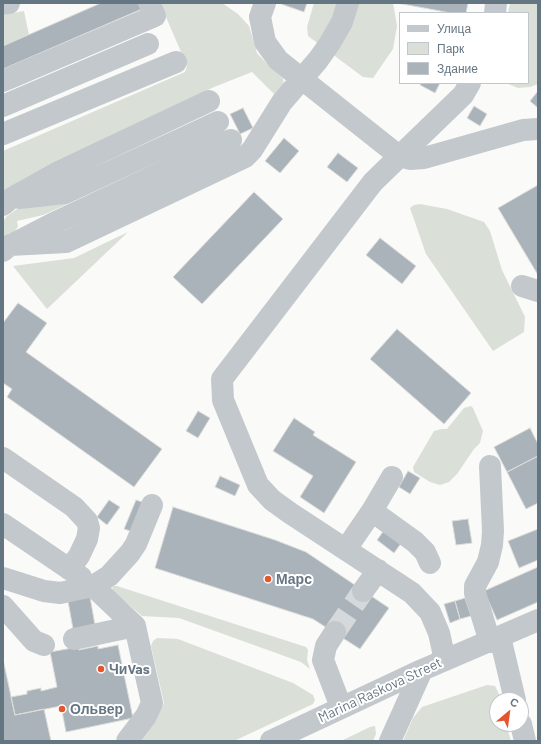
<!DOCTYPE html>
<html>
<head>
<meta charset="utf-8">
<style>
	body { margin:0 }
	#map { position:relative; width:541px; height:744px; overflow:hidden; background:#fafaf8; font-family:Barlow,sans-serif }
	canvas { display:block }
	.frame { position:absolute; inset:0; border:4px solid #657683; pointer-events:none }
	.legend { position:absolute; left:399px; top:12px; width:130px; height:72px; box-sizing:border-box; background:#fff; border:1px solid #c1c8cd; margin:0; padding:5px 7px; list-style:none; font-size:12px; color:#657683 }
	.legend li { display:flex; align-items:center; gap:8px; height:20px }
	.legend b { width:20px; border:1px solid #c1c8cd }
	.north { position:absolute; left:489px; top:692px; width:40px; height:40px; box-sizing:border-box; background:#fff; border:1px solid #c1c8cd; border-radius:50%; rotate:29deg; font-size:11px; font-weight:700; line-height:16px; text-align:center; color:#657683 }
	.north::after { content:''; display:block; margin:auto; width:14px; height:18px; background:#e4572e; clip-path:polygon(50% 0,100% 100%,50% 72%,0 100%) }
</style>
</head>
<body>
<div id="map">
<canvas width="541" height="744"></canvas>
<div class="frame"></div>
<ul class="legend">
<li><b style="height:5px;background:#c3c8cc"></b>Улица</li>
<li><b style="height:11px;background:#dadfd7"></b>Парк</li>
<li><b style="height:11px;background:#aab3b9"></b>Здание</li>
</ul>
<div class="north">С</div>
</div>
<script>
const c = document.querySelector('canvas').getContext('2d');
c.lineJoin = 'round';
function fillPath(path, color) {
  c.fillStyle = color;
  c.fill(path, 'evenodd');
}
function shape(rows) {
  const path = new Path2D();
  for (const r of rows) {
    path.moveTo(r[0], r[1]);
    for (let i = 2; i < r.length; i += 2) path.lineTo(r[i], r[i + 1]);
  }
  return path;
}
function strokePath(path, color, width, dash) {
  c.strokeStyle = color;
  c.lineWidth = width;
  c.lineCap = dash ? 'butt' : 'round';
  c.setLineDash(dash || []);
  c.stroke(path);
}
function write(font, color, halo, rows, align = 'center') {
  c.font = font + ' Barlow,sans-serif';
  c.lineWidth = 4;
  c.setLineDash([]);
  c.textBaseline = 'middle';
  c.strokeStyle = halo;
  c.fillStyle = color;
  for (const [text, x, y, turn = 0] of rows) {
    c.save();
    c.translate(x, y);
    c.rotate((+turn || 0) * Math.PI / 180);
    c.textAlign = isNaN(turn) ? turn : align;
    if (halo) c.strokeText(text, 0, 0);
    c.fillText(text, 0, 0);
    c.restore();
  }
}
fillPath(shape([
	[160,3,222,3,238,14,249,26,257,53,268,65,283,78,284,85,274,94,252,72,214,87,51,163,3,191,3,151,185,72,187,66],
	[314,3,393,3,397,26,393,49,373,78,363,77,308,36,307,27],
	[510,3,538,3,538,84,530,87,518,88,506,83,528,83,528,13,508,13],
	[24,11,29,35,3,46,3,15],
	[62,203,70,203,43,215,17,221,18,226,16,230,6,237,3,237,3,222,6,217,17,209],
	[420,204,447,209,484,222,490,231,502,270,525,317,524,332,493,351,426,254,410,208,414,205],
	[128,232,47,309,13,266,74,258],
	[471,406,473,408,483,431,480,443,474,449,457,474,449,482,440,485,430,482,414,472,413,467,434,431,442,429,447,429,464,408],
	[113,586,117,586,306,647,308,650,307,660,310,669,301,662,179,618,142,616,112,590],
	[157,638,178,639,293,683,313,695,315,700,313,704,234,741,140,741,154,722,164,703,151,646,153,641],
	[487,685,495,686,499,694,500,700,497,700,497,724,506,724,511,741,403,741,413,718,422,707],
	[375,726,376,734,373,741,341,741,370,727]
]), '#dadfd7');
const building = shape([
	[101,3,140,3,142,9,3,69,3,46,101,3],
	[281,3,307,3,304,12,281,4,281,3],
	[397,3,468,3,466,13,451,13,397,3],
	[421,83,440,83,435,93,420,85,421,83],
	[538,91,538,108,530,101,538,91],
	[474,106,487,114,480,126,467,118,474,106],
	[243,108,253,128,240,134,230,114,243,108],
	[284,138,299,151,280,173,265,161,284,138],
	[338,153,358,168,347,182,327,167,338,153],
	[538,185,538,275,498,208,538,185],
	[254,192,283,219,202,304,173,277,254,192],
	[380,238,416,266,402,284,366,255,380,238],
	[18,303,47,323,26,352,162,449,134,487,7,397,12,389,3,383,3,323,18,303],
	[397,329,471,393,444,424,370,359,397,329],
	[198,411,210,418,198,438,186,431,198,411],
	[294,418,315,432,313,435,356,462,324,513,300,497,313,476,273,451,294,418],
	[530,428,538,444,538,456,507,472,494,447,530,428],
	[538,456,538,503,526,509,507,472,538,456],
	[408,471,420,478,410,494,399,487,408,471],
	[220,476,240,485,235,496,215,487,220,476],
	[109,500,120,507,107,525,97,517,109,500],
	[136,500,145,503,133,532,124,529,136,500],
	[173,507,275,540,306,552,389,608,360,649,313,619,155,568,173,507],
	[468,519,472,543,456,545,452,521,468,519],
	[385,529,402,542,394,553,377,540,385,529],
	[538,529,538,560,519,568,508,541,538,529],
	[538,567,538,602,497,620,484,591,538,567],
	[90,597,95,625,73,629,68,601,90,597],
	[465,598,471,616,460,619,455,601,465,598],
	[455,601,460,619,450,623,444,604,455,601],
	[118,645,133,718,66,732,61,706,15,715,11,697,27,694,27,691,41,688,41,691,57,687,50,652,78,647,79,650,98,646,98,649,118,645],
	[3,659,15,715,44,709,51,741,3,741,3,659]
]);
fillPath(building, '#aab3b9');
strokePath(building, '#dcdcda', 1);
strokePath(shape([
	[335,632,363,591]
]), '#d5d9db', 22, [22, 11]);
strokePath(shape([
	[265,3,260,17,265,42,278,60,399,156,410,159,424,158,523,130,538,129],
	[3,4,9,3],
	[495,13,496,3],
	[3,81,155,16,149,3],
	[3,106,148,44],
	[3,134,176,62],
	[19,198,65,193,218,122],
	[3,205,10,199,56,173,209,101],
	[17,242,52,224,231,140],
	[3,251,10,245,66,242,245,157,252,150,282,102,318,60,330,43,342,22,348,3],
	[522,286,538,291],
	[3,458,74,507,87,521,89,528,87,539,79,556,69,569],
	[490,466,493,531,492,545,488,562,475,586,475,593,490,642],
	[372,511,415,542,425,552,430,563],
	[3,524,81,577],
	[346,549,372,511,392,477],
	[3,578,44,591,60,593,93,586],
	[363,591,378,570],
	[3,606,34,641,44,645],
	[335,632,326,646,323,660,341,707],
	[500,637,515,700],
	[74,639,135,626],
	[445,660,439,633,430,612,412,593,290,513,272,500,258,485,223,400,222,379,373,182,463,95,470,83],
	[521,724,525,741],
	[127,741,146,716,152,703,135,626,93,586,109,576,130,553,136,544,152,505],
	[271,741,422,670,538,620],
	[390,741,422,670]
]), '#c3c8cc', 22);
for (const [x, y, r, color] of [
	[268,579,4,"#e4572e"],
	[101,669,4,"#e4572e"],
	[62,709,4,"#e4572e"]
]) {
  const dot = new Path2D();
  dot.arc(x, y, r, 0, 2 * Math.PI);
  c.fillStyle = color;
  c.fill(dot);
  strokePath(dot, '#fff', 1.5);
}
write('bold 14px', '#657683', '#fff', [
	["Марс",276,579],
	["ЧиVas",109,669],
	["Ольвер",70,709]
], 'left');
write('14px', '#657683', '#fff', [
	["Marina Raskova Street",380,690,-25]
]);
</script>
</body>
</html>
